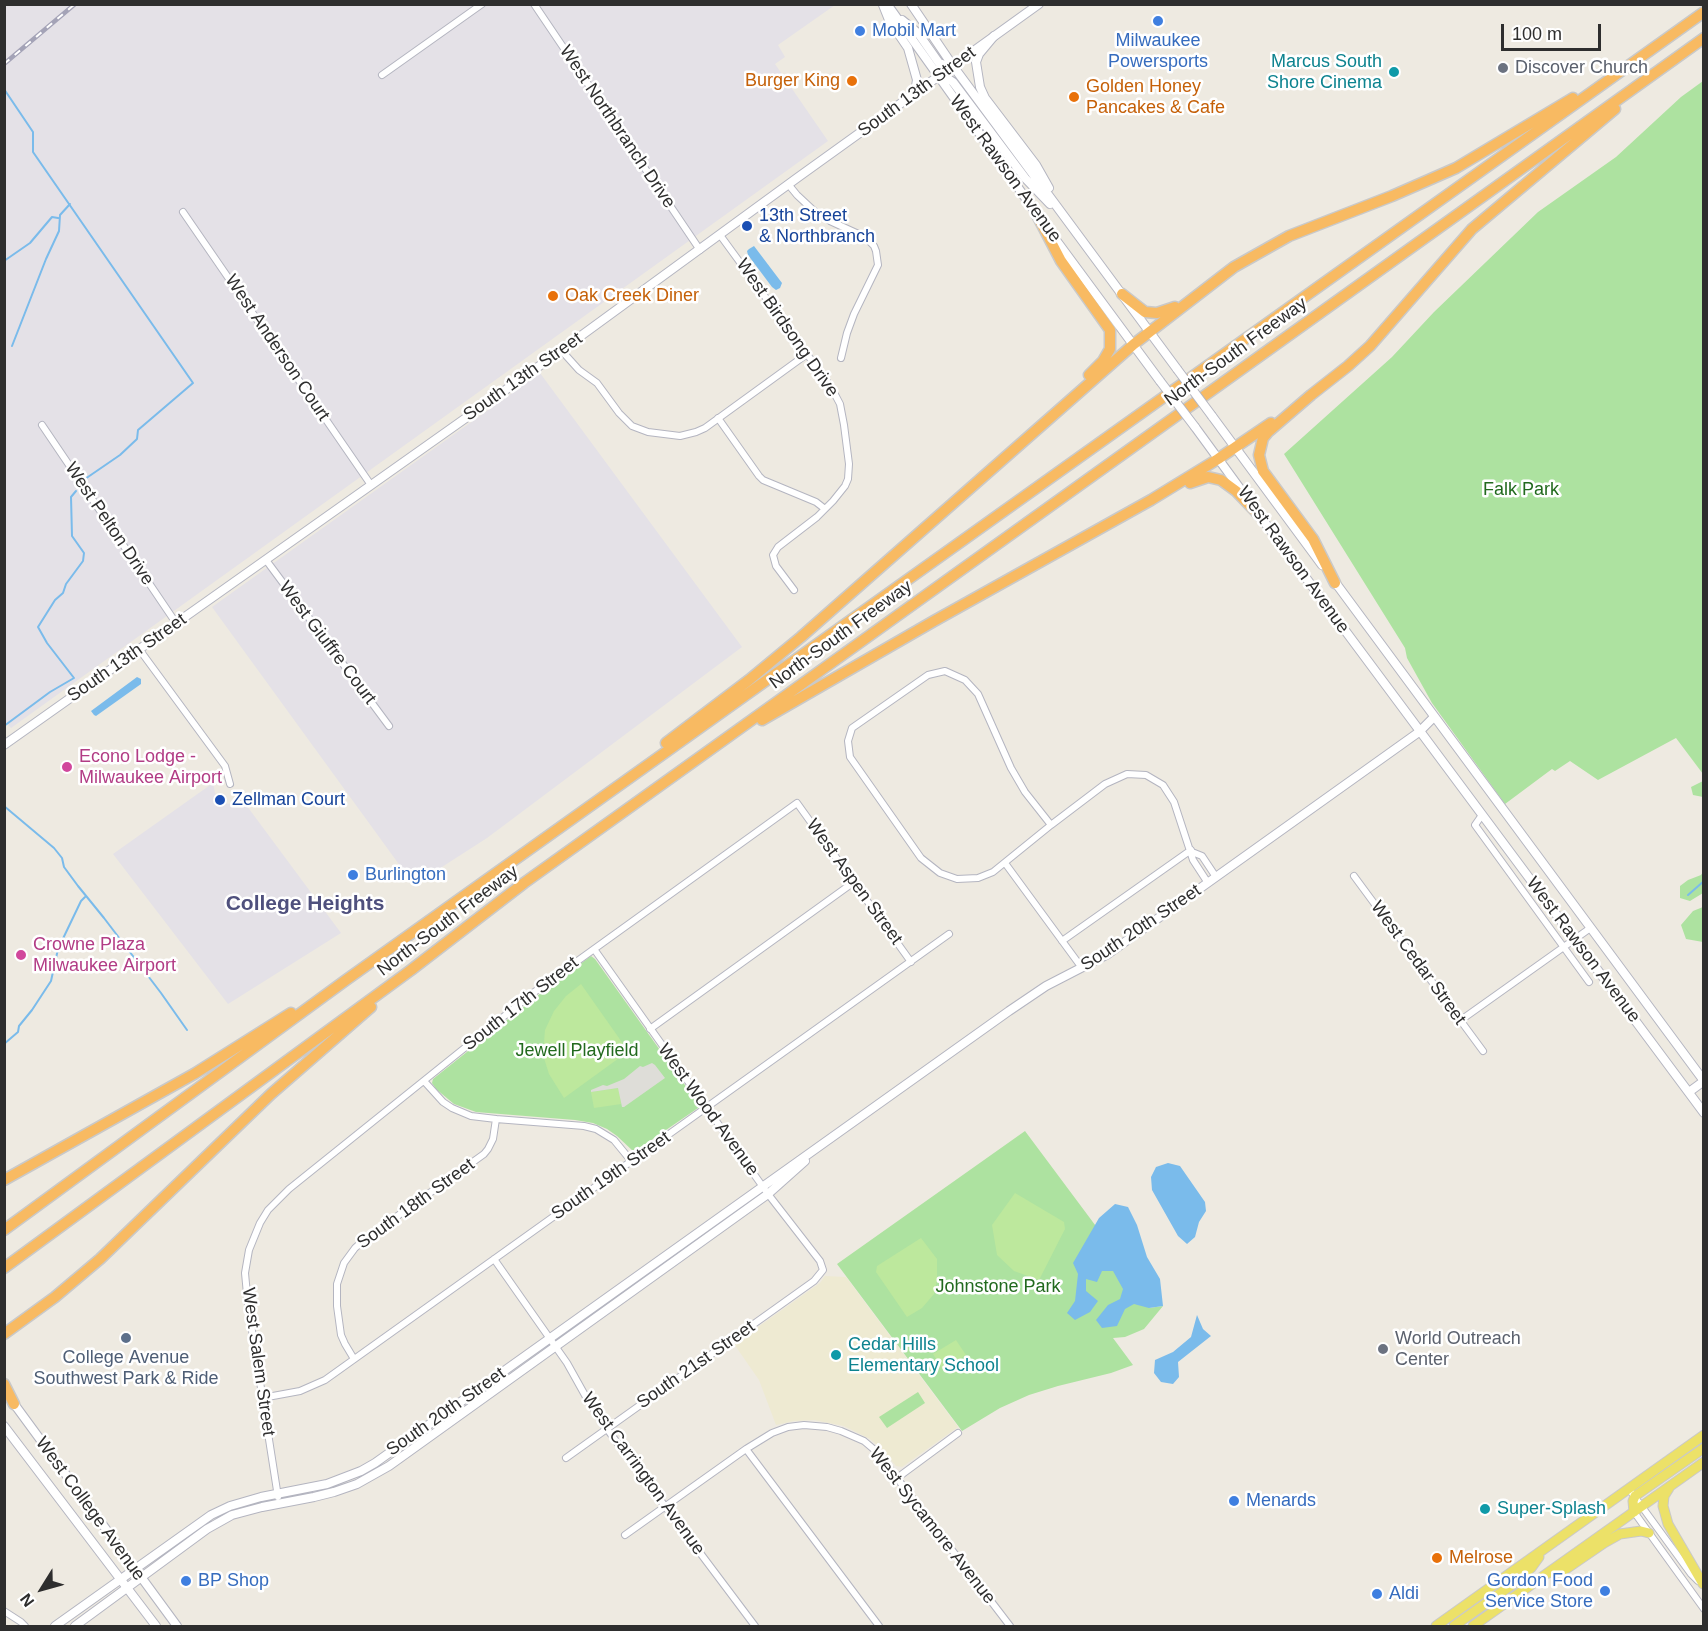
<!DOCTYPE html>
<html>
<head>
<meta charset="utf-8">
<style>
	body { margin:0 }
	#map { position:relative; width:1708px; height:1631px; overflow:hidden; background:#eeeae1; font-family:Helvetica,sans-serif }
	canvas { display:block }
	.frame { position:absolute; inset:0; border:6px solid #2e2e2e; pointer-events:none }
	.north { position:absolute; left:12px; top:1559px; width:60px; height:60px; -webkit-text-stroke:4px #fff; paint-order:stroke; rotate:233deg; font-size:16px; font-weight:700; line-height:24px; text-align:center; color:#2e2e2e }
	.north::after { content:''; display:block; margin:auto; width:21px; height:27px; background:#2e2e2e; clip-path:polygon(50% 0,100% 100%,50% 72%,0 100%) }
	.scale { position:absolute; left:1501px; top:24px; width:100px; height:27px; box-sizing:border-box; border:3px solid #2e2e2e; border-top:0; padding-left:8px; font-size:18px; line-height:21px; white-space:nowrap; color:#2e2e2e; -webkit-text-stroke:4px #fff; paint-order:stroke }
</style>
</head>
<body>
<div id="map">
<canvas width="1708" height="1631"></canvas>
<div class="frame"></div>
<div class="north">N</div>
<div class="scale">100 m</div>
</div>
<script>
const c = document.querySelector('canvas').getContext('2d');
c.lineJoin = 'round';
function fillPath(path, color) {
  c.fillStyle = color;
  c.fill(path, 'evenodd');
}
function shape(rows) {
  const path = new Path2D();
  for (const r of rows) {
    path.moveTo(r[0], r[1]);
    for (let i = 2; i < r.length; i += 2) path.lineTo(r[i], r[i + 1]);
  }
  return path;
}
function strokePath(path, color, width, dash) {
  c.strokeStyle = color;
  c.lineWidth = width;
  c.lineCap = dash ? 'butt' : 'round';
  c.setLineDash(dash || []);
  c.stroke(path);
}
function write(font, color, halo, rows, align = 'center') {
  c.font = font + ' Helvetica,sans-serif';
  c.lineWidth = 5;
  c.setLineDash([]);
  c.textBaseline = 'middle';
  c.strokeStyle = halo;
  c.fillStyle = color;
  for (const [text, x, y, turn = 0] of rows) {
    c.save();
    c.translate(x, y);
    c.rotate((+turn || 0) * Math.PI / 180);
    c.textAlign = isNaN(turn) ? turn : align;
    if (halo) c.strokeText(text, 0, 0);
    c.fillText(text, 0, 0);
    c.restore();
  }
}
fillPath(shape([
	[4,5,835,5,778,45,785,57,775,64,828,141,11,728,4,720],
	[540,373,742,647,487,838,414,885,212,607],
	[213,783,215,793,222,802,228,804,235,802,241,798,341,933,228,1004,113,854]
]), '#e4e1e7');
fillPath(shape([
	[825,1276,846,1277,958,1427,902,1467,896,1466,883,1450,870,1439,844,1426,814,1420,794,1421,776,1425,759,1380,734,1344,820,1283]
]), '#eeead2');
fillPath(shape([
	[1703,81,1703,774,1676,738,1598,780,1570,761,1555,771,1552,769,1505,804,1432,703,1407,658,1405,648,1284,454,1392,357,1434,312,1538,212,1616,157,1681,97],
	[1703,781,1703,797,1693,795,1691,787],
	[1703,872,1703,893,1690,901,1680,898,1680,886,1688,880,1701,875],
	[1703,907,1703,942,1686,939,1681,925,1693,911],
	[591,956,595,959,697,1102,698,1108,634,1152,617,1136,607,1129,593,1123,575,1120,476,1112,454,1104,436,1089,432,1083,433,1079,537,996],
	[1025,1131,1148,1296,1149,1308,1163,1306,1144,1329,1125,1337,1113,1338,1133,1365,1111,1373,1058,1386,1029,1395,1000,1408,962,1431,837,1264],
	[918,1392,925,1403,887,1428,879,1417]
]), '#ade2a0');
fillPath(shape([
	[581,984,626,1048,626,1053,564,1098,549,1074,543,1055,545,1030,554,1011,566,996],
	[619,1088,621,1104,594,1108,591,1092],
	[1015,1193,1064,1222,1065,1229,1039,1280,1014,1271,997,1255,992,1225],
	[921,1238,937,1259,937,1280,934,1294,922,1308,907,1317,876,1272,877,1266],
	[956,1340,966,1355,943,1370,933,1354]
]), '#bde89d');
fillPath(shape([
	[652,1063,655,1065,665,1078,624,1107,622,1107,618,1088,591,1092,591,1090,603,1085,607,1086,624,1079,640,1066,643,1067]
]), '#deddd8');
fillPath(shape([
	[754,246,782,283,780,288,776,290,772,287,748,255,747,251,749,249],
	[137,677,141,679,141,684,96,716,94,715,91,711],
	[1168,1163,1180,1166,1205,1202,1206,1211,1199,1222,1195,1237,1187,1244,1178,1236,1152,1190,1151,1177,1156,1167],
	[1115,1204,1128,1207,1137,1225,1147,1257,1160,1279,1163,1306,1149,1308,1134,1304,1125,1309,1117,1326,1102,1328,1096,1320,1108,1305,1120,1299,1123,1289,1113,1271,1102,1271,1097,1282,1086,1279,1086,1291,1098,1301,1090,1312,1075,1320,1067,1313,1075,1301,1078,1274,1073,1263,1099,1218],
	[1197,1315,1203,1329,1211,1336,1178,1362,1179,1377,1173,1384,1161,1382,1154,1373,1155,1360,1173,1352,1191,1337]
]), '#7abbeb');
strokePath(shape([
	[4,89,33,132,33,152,193,383,138,430,137,439,120,455,85,479],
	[4,261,30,243,52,217,58,218],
	[12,346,46,259,59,231,60,215,70,204],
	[4,726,50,692,74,678,47,643,38,627,55,600,63,593,66,584,83,561,84,553,72,536,71,497,76,491],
	[4,806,54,848,62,858,64,867,78,886,104,918,161,993,187,1030],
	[1688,895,1704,881],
	[4,1044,18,1032,19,1026,32,1010,51,981,58,949,81,901,85,897]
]), '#7abbeb', 2);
const minor = shape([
	[534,4,700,250],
	[382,75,482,4],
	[788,184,797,195,813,210,830,221,865,237,874,246,876,251,878,265,854,314,847,333,841,358],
	[183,212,371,485],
	[720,235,831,387,840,404,844,425,849,464,848,479,845,486,833,501,817,517,778,547,773,555,776,566,794,590],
	[561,350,579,370,597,383,619,413,632,426,648,432,680,436,696,432,705,428,807,354],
	[718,418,759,476,763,480,816,502,825,509],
	[42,425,176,623],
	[266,560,389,726],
	[139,649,225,766,230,784],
	[1482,815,1475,825,1589,982],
	[1051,825,1025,792,1011,768,978,694,965,680,945,671,928,675,852,728,848,741,850,757,921,858,940,873,957,879,978,878,993,872,1051,825,1105,784,1127,774,1146,775,1163,785,1174,802,1193,860,1208,883],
	[1192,852,1202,856,1216,877],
	[1005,863,1082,968],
	[1354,876,1483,1051],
	[1062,941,1191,850],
	[1461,1020,1589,929],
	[650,1029,854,882],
	[424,1081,443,1102,452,1108,471,1116,496,1119,584,1126,596,1129,614,1140,632,1162],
	[494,1259,567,1363,586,1397,607,1429,755,1626],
	[354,1359,345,1344,341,1335,337,1306,337,1284,344,1263,355,1248,364,1240,484,1154,488,1149,493,1139,496,1119],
	[262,1398,300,1391,325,1380,949,934],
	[746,1449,879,1626],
	[566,1458,814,1281,823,1270,820,1261,768,1194,594,949],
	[897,1478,958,1433],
	[1629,1489,1691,1574,1698,1581],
	[278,1497,248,1305,245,1273,249,1250,260,1223,268,1210,289,1189,533,993,797,803,911,962],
	[1634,1512,1704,1609],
	[625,1535,746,1449,772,1433,788,1427,804,1425,827,1427,841,1431,864,1441,877,1452,1010,1626],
	[4,1611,21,1622,25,1626]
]);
const tertiary = shape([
	[4,745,552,357,797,178,1039,4],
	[55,1626,211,1515,230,1506,261,1497,327,1484,361,1471,375,1463,1009,1011,1046,986,1108,954,1419,732,1434,717],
	[75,1626,207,1529,232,1515,262,1507,314,1497,334,1492,357,1484,389,1466,768,1194,805,1161]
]);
const secondary = shape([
	[887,4,1039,217],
	[911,4,953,66,1177,369],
	[883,5,889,20,908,48,917,80,915,92],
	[902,20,918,33,939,63,945,65,953,66],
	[994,36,979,54,976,62,980,87,985,98,1036,165,1049,188],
	[938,76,944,76,953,82,1025,178,1050,204],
	[1050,232,1160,381],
	[1212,416,1322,565],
	[1195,427,1244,494],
	[1257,512,1704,1113],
	[1332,578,1704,1081,1689,1092],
	[12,1401,177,1626],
	[4,1426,156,1626]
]);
const primary = shape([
	[1669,1488,1664,1496,1663,1506,1668,1524,1703,1584],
	[1634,1512,1633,1501,1635,1496,1704,1448],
	[1554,1574,1566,1569,1604,1543,1620,1534,1641,1531,1649,1533],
	[1436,1626,1704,1435],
	[1454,1626,1513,1584,1531,1568,1539,1557],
	[1473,1626,1704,1462]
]);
const motorway = shape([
	[1036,213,1061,261,1110,330,1110,349,1103,361,1089,375],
	[1122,294,1145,312,1157,313,1175,307],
	[1190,483,1208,477,1221,480,1236,491,1260,516],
	[1335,583,1313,539,1263,471,1259,455,1263,438,1268,432,1311,395,1348,366,1370,346,1472,229,1615,109],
	[762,720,934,621,1151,500,1218,459,1271,423],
	[666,743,749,680,801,637,1134,344,1234,267,1289,236,1392,196,1456,168,1573,98],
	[4,1180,194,1074,291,1013],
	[4,1230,346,980,1704,12],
	[4,1268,411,970,524,883,1704,38],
	[4,1334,55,1297,100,1259,271,1094,371,1007],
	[4,1384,14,1404]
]);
strokePath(minor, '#b4b5c0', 8);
strokePath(tertiary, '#b4b5c0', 10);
strokePath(secondary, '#b4b5c0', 10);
strokePath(primary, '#c9c9c9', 11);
strokePath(motorway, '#c9c9c9', 13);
strokePath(minor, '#fff', 6);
strokePath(tertiary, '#fff', 8);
strokePath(secondary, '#fff', 8);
strokePath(primary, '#ece168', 9);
strokePath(motorway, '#f8ba62', 10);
const rail = shape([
	[4,64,75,4]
]);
strokePath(rail, '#a4a3b7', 4.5);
strokePath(rail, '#fff', 2, [7]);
const secondaryBridge = shape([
	[1177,369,1212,416],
	[1160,381,1195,427]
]);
strokePath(secondaryBridge, '#b4b5c0', 10, []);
strokePath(secondaryBridge, '#fff', 8);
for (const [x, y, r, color] of [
	[1158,21,6,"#3f7fe0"],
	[860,31,6,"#3f7fe0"],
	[1503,68,6,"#6b7280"],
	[1394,72,6,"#0f9aa8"],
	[852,81,6,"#e8710a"],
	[1074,97,6,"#e8710a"],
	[747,226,6,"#1a4fb4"],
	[553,296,6,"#e8710a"],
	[67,767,6,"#d1479c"],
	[220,800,6,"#1a4fb4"],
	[353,875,6,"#3f7fe0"],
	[21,955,6,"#d1479c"],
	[126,1338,6,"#5c6f8a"],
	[1383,1349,6,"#6b7280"],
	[836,1355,6,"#0f9aa8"],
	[1234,1501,6,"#3f7fe0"],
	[1485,1509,6,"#0f9aa8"],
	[1437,1558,6,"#e8710a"],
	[186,1581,6,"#3f7fe0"],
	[1605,1591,6,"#3f7fe0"],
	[1377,1594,6,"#3f7fe0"]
]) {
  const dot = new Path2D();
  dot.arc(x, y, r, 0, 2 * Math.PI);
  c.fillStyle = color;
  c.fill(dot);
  strokePath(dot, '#fff', 2);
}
write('18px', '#366cbe', '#fff', [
	["Mobil Mart",872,31],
	["Milwaukee",1158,41,"center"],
	["Powersports",1158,62,"center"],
	["Burlington",365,875],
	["Menards",1246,1501],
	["BP Shop",198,1581],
	["Gordon Food",1593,1581,"right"],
	["Service Store",1593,1602,"right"],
	["Aldi",1389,1594]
], 'left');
write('18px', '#0d838f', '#fff', [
	["Marcus South",1382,62,"right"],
	["Shore Cinema",1382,83,"right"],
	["Cedar Hills",848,1345],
	["Elementary School",848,1366],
	["Super-Splash",1497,1509]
], 'left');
write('18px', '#5b616d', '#fff', [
	["Discover Church",1515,68],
	["World Outreach",1395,1339],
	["Center",1395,1360]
], 'left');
write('18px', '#c56008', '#fff', [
	["Burger King",840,81,"right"],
	["Golden Honey",1086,87],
	["Pancakes & Cafe",1086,108],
	["Oak Creek Diner",565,296],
	["Melrose",1449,1558]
], 'left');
write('18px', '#2e2e2e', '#fff', [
	["South 13th Street",917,92,-36],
	["West Northbranch Drive",617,127,56],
	["West Rawson Avenue",1005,169,54],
	["West Birdsong Drive",787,328,55],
	["West Anderson Court",277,348,56],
	["North-South Freeway",1236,352,-36],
	["South 13th Street",523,377,-35],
	["West Pelton Drive",109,524,56],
	["West Rawson Avenue",1293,560,54],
	["North-South Freeway",841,635,-36],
	["West Giuffre Court",327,643,53],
	["South 13th Street",127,658,-35],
	["West Aspen Street",854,882,54],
	["North-South Freeway",448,921,-37],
	["South 20th Street",1141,928,-34],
	["West Rawson Avenue",1583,950,53],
	["West Cedar Street",1418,963,54],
	["South 17th Street",521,1004,-38],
	["West Wood Avenue",708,1110,54],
	["South 19th Street",611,1176,-35],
	["South 18th Street",416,1204,-36],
	["West Salem Street",258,1362,82],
	["South 21st Street",696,1365,-35],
	["South 20th Street",446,1412,-35],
	["West Carrington Avenue",643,1474,54],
	["West College Avenue",90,1509,54],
	["West Sycamore Avenue",932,1526,52]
]);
write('18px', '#164399', '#fff', [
	["13th Street",759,216],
	["& Northbranch",759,237],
	["Zellman Court",232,800]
], 'left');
write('18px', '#226a1e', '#fff', [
	["Falk Park",1521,490],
	["Jewell Playfield",577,1051],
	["Johnstone Park",998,1287]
]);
write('18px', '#b23c85', '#fff', [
	["Econo Lodge -",79,757],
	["Milwaukee Airport",79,778],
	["Crowne Plaza",33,945],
	["Milwaukee Airport",33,966]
], 'left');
write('18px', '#4e5e75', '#fff', [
	["College Avenue",126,1358],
	["Southwest Park & Ride",126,1379]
]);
write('bold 21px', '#4f507d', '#fff', [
	["College Heights",305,904]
]);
</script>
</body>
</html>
